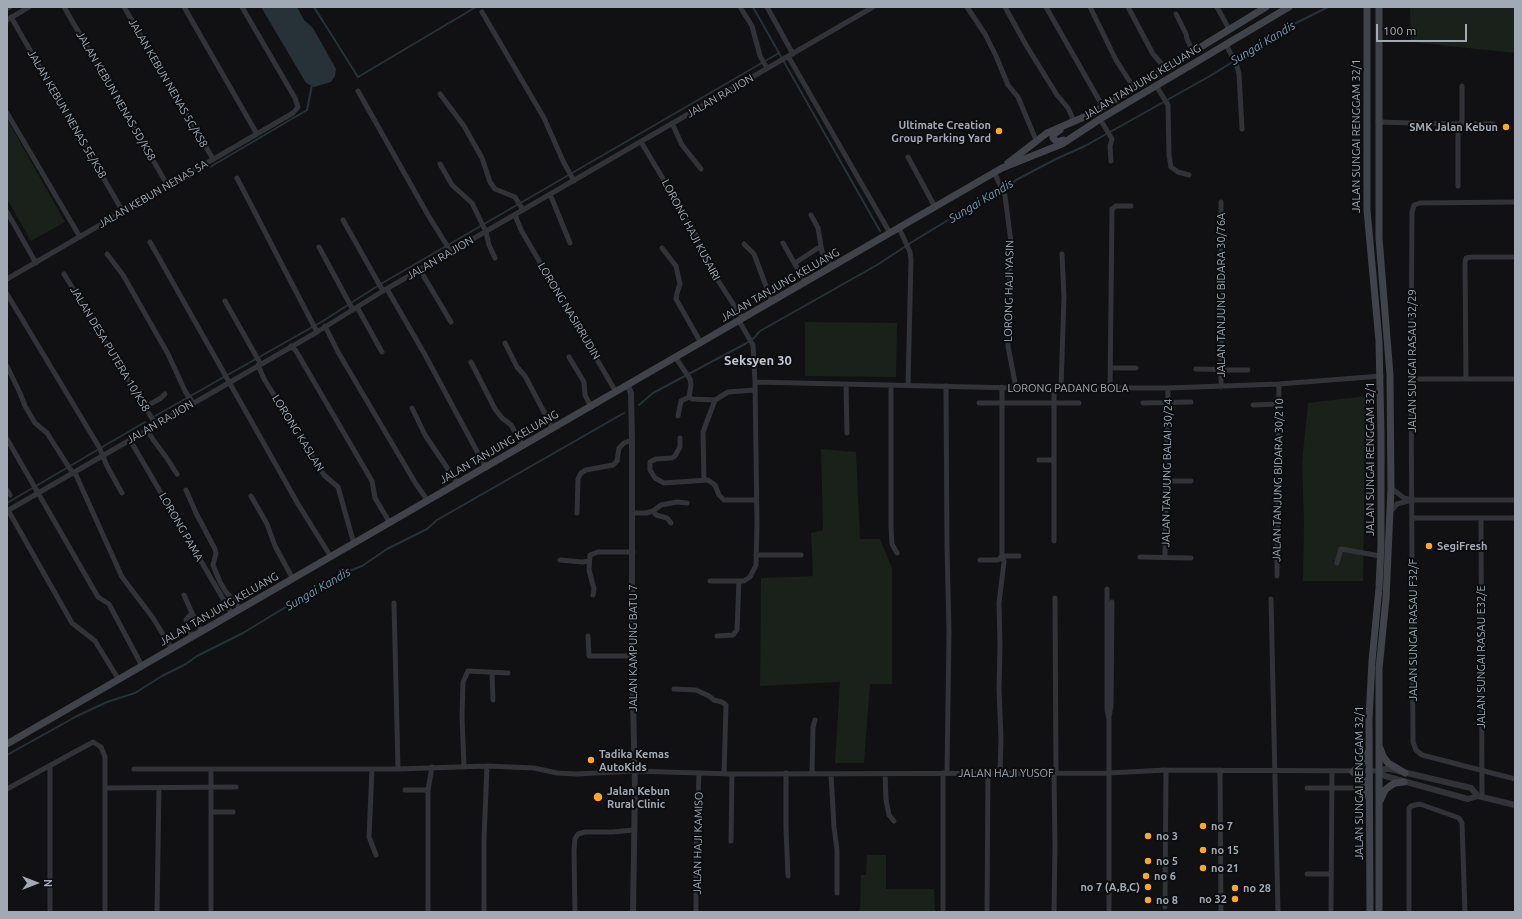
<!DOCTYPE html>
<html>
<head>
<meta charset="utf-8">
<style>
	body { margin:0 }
	#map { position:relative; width:1522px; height:919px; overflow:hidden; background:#111113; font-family:Ubuntu,sans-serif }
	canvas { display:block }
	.frame { position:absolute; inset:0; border:8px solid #a1a9b5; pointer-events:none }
	.north { position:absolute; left:16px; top:863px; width:40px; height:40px; -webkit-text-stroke:3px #0c0d0e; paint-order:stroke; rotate:90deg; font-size:11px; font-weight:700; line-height:16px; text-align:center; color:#a1a9b5 }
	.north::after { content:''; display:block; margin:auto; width:14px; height:18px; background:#a1a9b5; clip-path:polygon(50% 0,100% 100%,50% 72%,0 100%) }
	.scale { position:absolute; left:1376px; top:24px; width:91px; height:18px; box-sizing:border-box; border:2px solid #a1a9b5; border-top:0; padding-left:5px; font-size:12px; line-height:14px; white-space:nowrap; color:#a1a9b5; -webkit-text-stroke:3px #0c0d0e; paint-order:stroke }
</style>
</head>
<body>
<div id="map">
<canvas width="1522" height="919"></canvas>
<div class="frame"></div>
<div class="north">N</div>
<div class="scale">100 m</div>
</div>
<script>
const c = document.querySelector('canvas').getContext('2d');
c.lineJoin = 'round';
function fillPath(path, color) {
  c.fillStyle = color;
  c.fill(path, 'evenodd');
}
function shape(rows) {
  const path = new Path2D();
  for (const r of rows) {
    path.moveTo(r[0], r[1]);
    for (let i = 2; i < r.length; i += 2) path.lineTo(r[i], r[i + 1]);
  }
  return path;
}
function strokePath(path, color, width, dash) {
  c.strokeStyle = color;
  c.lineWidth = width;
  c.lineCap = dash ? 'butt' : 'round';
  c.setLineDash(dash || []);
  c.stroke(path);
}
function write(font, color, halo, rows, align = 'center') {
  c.font = font + ' Ubuntu,sans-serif';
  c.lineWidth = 4;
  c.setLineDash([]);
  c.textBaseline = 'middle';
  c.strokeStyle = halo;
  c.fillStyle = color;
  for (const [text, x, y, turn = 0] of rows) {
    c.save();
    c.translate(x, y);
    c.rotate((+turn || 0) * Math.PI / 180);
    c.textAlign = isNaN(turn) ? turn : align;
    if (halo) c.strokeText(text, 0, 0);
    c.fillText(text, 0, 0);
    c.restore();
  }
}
fillPath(shape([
	[1410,7,1515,7,1515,53,1411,42],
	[7,119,65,222,31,241,7,199],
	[805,322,897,323,896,377,805,376],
	[1366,396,1363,581,1303,581,1304,521,1302,463,1308,403],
	[821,449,856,452,860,539,880,539,892,568,892,684,870,684,864,763,835,763,840,682,760,686,761,578,813,576,811,533,823,530],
	[867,855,886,855,886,889,934,889,935,912,858,912,860,908,861,875,866,875]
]), '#19211a');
fillPath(shape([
	[261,7,297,7,304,20,313,28,336,69,335,76,331,82,314,87,306,83]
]), '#273138');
strokePath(shape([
	[314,7,358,77,476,7],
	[779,53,880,231],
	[210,167,307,110,312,85],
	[639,405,653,393,745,344,754,338,760,331,877,265,912,242,989,195,1006,189,1016,180,1056,159,1085,146,1210,76,1290,26,1328,7],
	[155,416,323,321,379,285,779,53,753,7],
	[7,503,145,422],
	[7,755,77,716,107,702,135,693,162,676,186,664,197,656,243,633,289,605,318,591,349,571,362,566,387,549,427,529,437,520,624,413]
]), '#273138', 2);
strokePath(shape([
	[64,7,168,186],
	[124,7,213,159],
	[184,7,257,134],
	[740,7,752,26,760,56,767,68],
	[767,7,793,54],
	[967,7,985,34,996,56,1008,85,1018,97,1036,140],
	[1005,7,1026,45,1057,95,1068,108,1074,121],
	[1046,7,1103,107],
	[1090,7,1116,60,1134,88],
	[1128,7,1153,54,1166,69],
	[1217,7,1229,29],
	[482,12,544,118,563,161,574,181],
	[1176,14,1186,34,1187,39,1193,52],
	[11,17,123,212],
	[7,20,29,7],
	[1226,45,1236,63,1239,74,1242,129],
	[788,56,890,233],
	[1157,87,1168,105,1169,155,1171,167,1178,172,1189,175],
	[358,91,428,215,451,252],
	[440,94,464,126,482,158,490,182,495,189,515,197,523,210],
	[7,113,80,237],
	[1100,119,1112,139,1110,146,1111,161],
	[1378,122,1447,124,1493,124],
	[672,123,682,145,701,169],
	[641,142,662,177,686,219,696,235,702,254,706,262,743,319],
	[908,157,935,207],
	[440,164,452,185,472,203,486,232,489,245,495,258],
	[994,172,1005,196,1011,242,1008,322,1008,346,1016,388],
	[237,178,317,332],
	[1458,186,1458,133,1462,120,1462,86],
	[550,194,570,243],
	[1515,202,1420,203,1414,205,1412,212,1411,379,1413,742,1416,750,1422,755,1515,779],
	[7,212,36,263],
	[515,215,521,230,616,392],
	[811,215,818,228,822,252,832,267],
	[343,220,383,291],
	[899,228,910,252,911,260,908,385],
	[150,242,298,504,331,557],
	[783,243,805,282],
	[744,244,754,254,772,302],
	[319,247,353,310],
	[662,248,676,266,680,284,677,293,676,299,701,343],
	[107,254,123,275,168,354,185,391,193,403],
	[795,263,821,246],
	[420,270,451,322],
	[64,274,156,425],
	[7,279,293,113,298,107,295,98,242,7],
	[387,289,424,353,486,468],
	[7,294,99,447,107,466,122,493],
	[225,301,260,363],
	[357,307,382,352],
	[325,326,338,352,416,484,428,501],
	[505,343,517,367,525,376,553,429],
	[291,346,296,351,372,481,375,498,390,523],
	[569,357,584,382,585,395,591,407],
	[676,358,690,379,691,385,689,397,692,399,715,400],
	[471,362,495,409,502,418,511,425,523,446],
	[258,365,264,379,324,475,338,487,354,544],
	[7,366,20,393,25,406,35,423,47,433,70,469,76,475,122,577,153,618,172,649],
	[1111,368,1136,368],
	[1196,369,1248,370],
	[1411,379,1515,379],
	[1466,379,1465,263,1466,258,1472,257,1515,257],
	[755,382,1016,388,1168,388,1279,384,1381,376],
	[846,384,847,433],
	[891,385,891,527,892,544,897,553],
	[946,386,947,546,949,632,947,773],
	[1221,387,1221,202],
	[1061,388,1064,297,1062,254],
	[1110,388,1112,209,1116,206,1131,206],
	[979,403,1079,403],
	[1143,403,1191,402],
	[1253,405,1279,404],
	[145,407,161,398,165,394],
	[412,408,425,435,458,484],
	[678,416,681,401,689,397],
	[147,430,154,441,166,457,177,474],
	[680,438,680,447,675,456,672,458,656,459,650,462,650,470,655,478,664,483,708,480,715,485,719,495,724,500,756,500],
	[7,439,98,597,109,604,142,666],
	[130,440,232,614],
	[1039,460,1054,460],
	[704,480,703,432,715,400,728,392,755,390],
	[1166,481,1191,481],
	[1391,488,1404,498,1411,500],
	[7,490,10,495],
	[186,490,196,513,215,549,216,553,213,565,220,582,226,592,241,609],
	[251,496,267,524,275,546,293,579],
	[8,510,72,623,95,641,119,680],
	[7,511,317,332,383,291,873,7],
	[653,511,656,515,667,518,671,523],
	[1391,511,1397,504,1412,500,1515,500],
	[577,513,578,479,581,473,586,470,613,465,617,461,619,448,624,443,632,440],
	[633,513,646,513,653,511,661,505,677,502,687,503],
	[1413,518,1515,518],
	[1481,518,1482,796],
	[1054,541,1054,388],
	[756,555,801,555],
	[1140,557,1191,558],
	[1165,557,1168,388],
	[560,560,582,562,589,561],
	[980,560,998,560,1002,556,1019,556],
	[1337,563,1341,549,1380,556],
	[1277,576,1279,384],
	[710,581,744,581,750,577,756,565,757,525,755,382,753,345,739,321],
	[1107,589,1107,710,1109,719,1109,912],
	[184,595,192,613],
	[593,595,594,589,589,570,590,555,598,552,633,552],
	[1055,598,1056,773],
	[1271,599,1278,912],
	[394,603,398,769],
	[588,636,589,656,632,656],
	[717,636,733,635,737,630,739,581],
	[192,637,186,620,192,613,202,632],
	[492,673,493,700],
	[674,689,696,690,709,696,714,700,722,702,726,705,724,774],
	[1109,717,1111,706,1112,602],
	[464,767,462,716,463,682,468,671,508,673],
	[134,769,398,769,487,766,534,768,557,773,577,774,634,771,732,774,1109,773,1166,770,1378,771],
	[211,769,211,912],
	[372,769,369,837,376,855],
	[1220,770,1221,912],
	[786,773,786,828,788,876],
	[812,773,813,727,815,720],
	[943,773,943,912],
	[1000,773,1001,739,999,689,1000,645,999,603,1004,562,1002,556,1002,387],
	[831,774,834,827,837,850,837,893],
	[885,774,886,800,889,815,894,821],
	[105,788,236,787],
	[1307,788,1356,788],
	[7,789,93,742,101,747,105,757,105,912],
	[405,790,428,790],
	[211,812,233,812],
	[731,841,732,774],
	[1307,874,1331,874],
	[1165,907,1166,770],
	[50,912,50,766],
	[157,912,159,788],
	[428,912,428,790,432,767],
	[484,912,484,839,487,766],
	[575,912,574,851,575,839,578,834,585,832,612,832,634,830],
	[696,912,696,851,699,774],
	[987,912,988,773],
	[1054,912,1055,846,1054,773],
	[1331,912,1332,771],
	[1409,912,1409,809,1411,806,1420,804,1459,818,1462,823,1465,912]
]), '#323338', 5);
strokePath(shape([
	[7,8,9,7],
	[628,386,631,393,632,440,632,656,635,788,633,912],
	[1478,796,1468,799,1385,776,1378,771,1384,769,1390,769,1471,788,1478,796,1515,805]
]), '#323338', 6);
strokePath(shape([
	[1367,7,1367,210,1379,341,1381,434,1381,545,1379,588,1372,661,1369,719,1370,912],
	[1379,7,1379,238,1390,375,1391,488,1386,599,1379,669,1379,912],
	[1060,130,1053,135,1053,138,1057,142,1063,140],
	[1008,163,1047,133,1084,117,1103,107,1266,7],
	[7,744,1002,168,1062,144,1100,119,1289,7],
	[1380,748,1383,756,1388,763,1405,773],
	[1365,795,1365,788,1363,780,1353,772,1365,760,1368,752],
	[1380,801,1385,790,1390,786,1395,783,1404,782]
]), '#404349', 7);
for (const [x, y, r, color] of [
	[1506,127,4,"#ffa71e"],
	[999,131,4,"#ffa71e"],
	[1429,546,4,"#ffa71e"],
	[591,760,4,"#ffa71e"],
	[598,797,5,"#ffa71e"],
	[1203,826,4,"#ffa71e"],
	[1148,836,4,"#ffa71e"],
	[1203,850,4,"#ffa71e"],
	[1148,861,4,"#ffa71e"],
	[1203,868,4,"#ffa71e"],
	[1146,876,4,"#ffa71e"],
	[1148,887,4,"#ffa71e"],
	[1235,888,4,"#ffa71e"],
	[1235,899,4,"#ffa71e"],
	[1148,900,4,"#ffa71e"]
]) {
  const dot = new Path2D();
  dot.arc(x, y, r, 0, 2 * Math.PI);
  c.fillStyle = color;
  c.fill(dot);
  strokePath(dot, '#0c0d0e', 1.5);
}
write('11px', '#a1a9b5', '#0c0d0e', [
	["JALAN TANJUNG KELUANG",1142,82,-31],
	["JALAN KEBUN NENAS 5C/KS8",168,83,60],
	["JALAN KEBUN NENAS 5D/KS8",116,96,60],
	["JALAN RAJION",720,96,-30],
	["JALAN KEBUN NENAS 5E/KS8",67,114,60],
	["JALAN SUNGAI RENGGAM 32/1",1356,136,-90],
	["JALAN KEBUN NENAS 5A",153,194,-30],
	["LORONG HAJI KUSAIRI",691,230,62],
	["JALAN RAJION",440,258,-30],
	["JALAN TANJUNG KELUANG",780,285,-30],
	["LORONG HAJI YASIN",1009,291,-89],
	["JALAN TANJUNG BIDARA 30/76A",1221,295,-90],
	["LORONG NASIRRUDIN",569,311,59],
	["JALAN DESA PUTERA 10/KS8",110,349,59],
	["JALAN SUNGAI RASAU 32/29",1412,361,-90],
	["LORONG PADANG BOLA",1068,388],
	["JALAN RAJION",160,422,-30],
	["LORONG KASLAN",298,433,58],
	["JALAN TANJUNG KELUANG",499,447,-30],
	["JALAN SUNGAI RENGGAM 32/1",1370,459,-90],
	["JALAN TANJUNG BALAI 30/24",1167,473,-89],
	["JALAN TANJUNG BIDARA 30/210",1278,480,-89],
	["LORONG PAMA",181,527,60],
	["JALAN TANJUNG KELUANG",219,609,-30],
	["JALAN SUNGAI RASAU F32/F",1413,630,-90],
	["JALAN KAMPUNG BATU 7",633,648,-90],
	["JALAN SUNGAI RASAU E32/E",1481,657,-90],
	["JALAN HAJI YUSOF",1006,773],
	["JALAN SUNGAI RENGGAM 32/1",1359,783,-90],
	["JALAN HAJI KAMISO",698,843,-89]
]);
write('bold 11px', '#a1a9b5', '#0c0d0e', [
	["Ultimate Creation",991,125,"right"],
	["Group Parking Yard",991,138,"right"],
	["SMK Jalan Kebun",1498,127,"right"],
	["SegiFresh",1437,546],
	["Tadika Kemas",599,754],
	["AutoKids",599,767],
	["Jalan Kebun",607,791],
	["Rural Clinic",607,804],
	["no 7",1211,826],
	["no 3",1156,836],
	["no 15",1211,850],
	["no 5",1156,861],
	["no 21",1211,868],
	["no 6",1154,876],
	["no 7 (A,B,C)",1140,887,"right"],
	["no 28",1243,888],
	["no 32",1227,899,"right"],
	["no 8",1156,900]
], 'left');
write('italic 12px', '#759ab4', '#0c0d0e', [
	["Sungai Kandis",1263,43,-31],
	["Sungai Kandis",981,201,-31],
	["Sungai Kandis",318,589,-30]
]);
write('bold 13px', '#c3c7d1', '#0c0d0e', [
	["Seksyen 30",758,361]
]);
</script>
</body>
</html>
